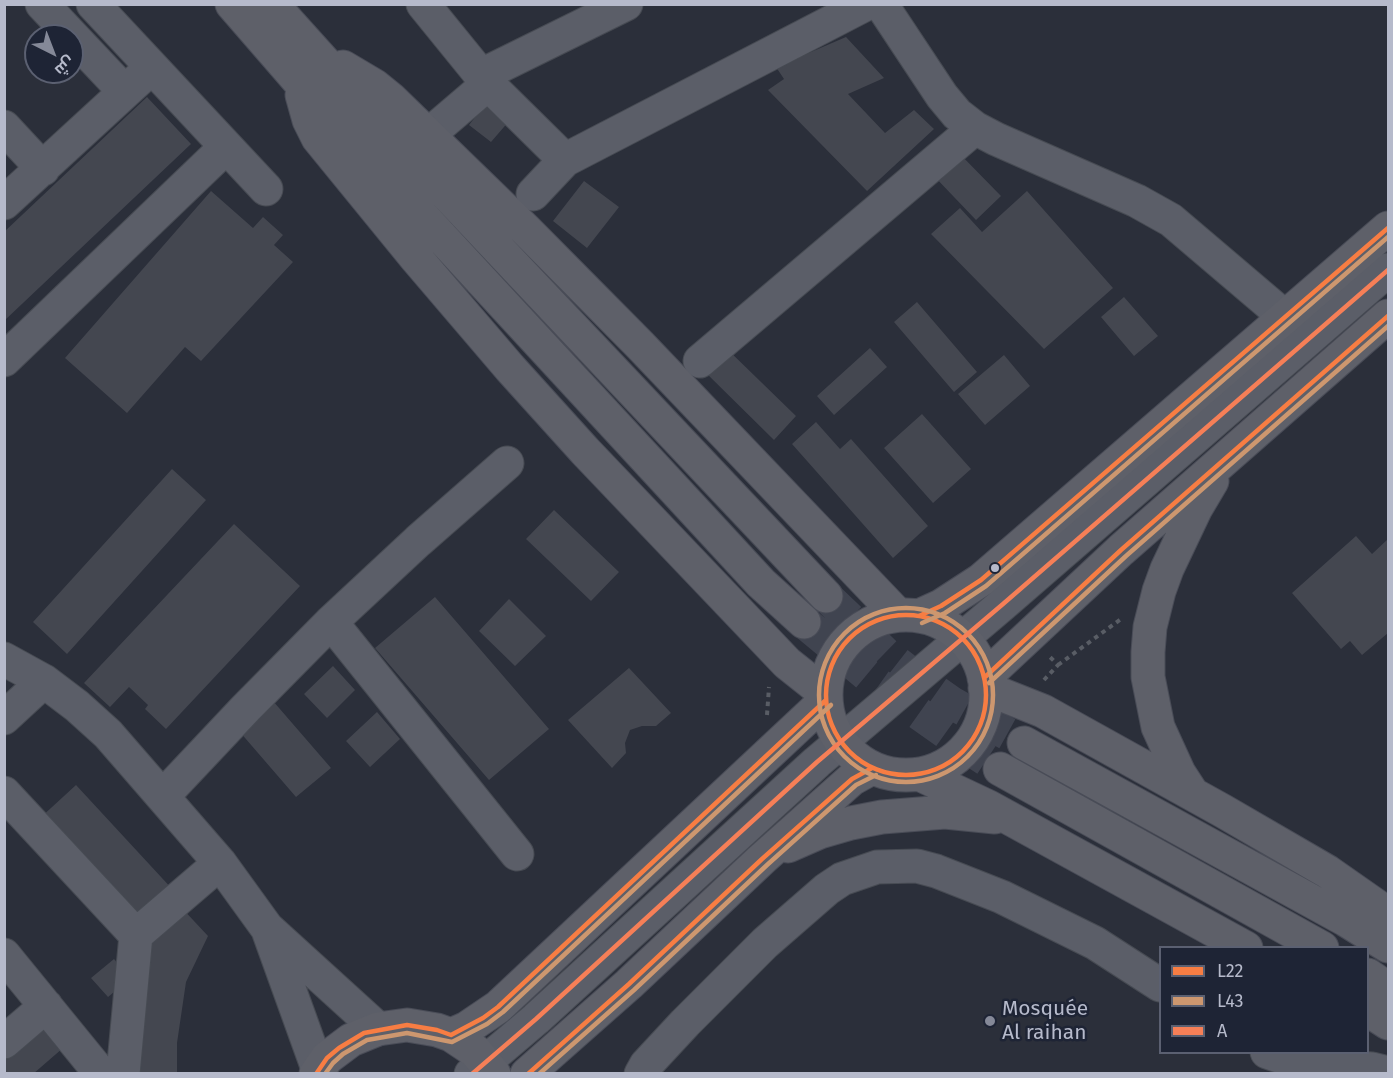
<!DOCTYPE html>
<html>
<head>
<meta charset="utf-8">
<style>
	body { margin:0 }
	#map { position:relative; width:1393px; height:1078px; overflow:hidden; background:#2b2f3a; font-family:"Fira Sans",Cairo,sans-serif }
	canvas { display:block }
	.frame { position:absolute; inset:0; border:6px solid #b6bacb; pointer-events:none }
	.legend { position:absolute; left:1159px; top:946px; width:210px; height:108px; box-sizing:border-box; background:#1e2435; border:2px solid #5b6071; margin:0; padding:8px 10px; list-style:none; font-size:18px; color:#b6bacb }
	.legend li { display:flex; align-items:center; gap:12px; height:30px }
	.legend b { width:30px; border:2px solid #5b6071 }
	.north { position:absolute; left:24px; top:24px; width:60px; height:60px; box-sizing:border-box; background:#1e2435; border:2px solid #5b6071; border-radius:50%; rotate:138deg; font-size:16px; font-weight:700; line-height:24px; text-align:center; color:#b6bacb }
	.north::after { content:''; display:block; margin:auto; width:21px; height:27px; background:#858998; clip-path:polygon(50% 0,100% 100%,50% 72%,0 100%) }
</style>
</head>
<body>
<div id="map">
<canvas width="1393" height="1078"></canvas>
<div class="frame"></div>
<ul class="legend">
<li><b style="height:8px;background:#f77d43"></b>L22</li>
<li><b style="height:8px;background:#cd976f"></b>L43</li>
<li><b style="height:8px;background:#f67f57"></b>A</li>
</ul>
<div class="north">ش</div>
</div>
<script>
const c = document.querySelector('canvas').getContext('2d');
c.lineJoin = 'round';
function fillPath(path, color) {
  c.fillStyle = color;
  c.fill(path, 'evenodd');
}
function shape(rows) {
  const path = new Path2D();
  for (const r of rows) {
    if (r.length === 3) {
      path.moveTo(r[0] + r[2], r[1]);
      path.arc(r[0], r[1], r[2], 0, 2 * Math.PI);
      continue;
    }
    path.moveTo(r[0], r[1]);
    for (let i = 2; i < r.length; i += 2) path.lineTo(r[i], r[i + 1]);
  }
  return path;
}
function strokePath(path, color, width, dash) {
  c.strokeStyle = color;
  c.lineWidth = width;
  c.lineCap = dash ? 'butt' : 'round';
  c.setLineDash(dash || []);
  c.stroke(path);
}
function write(font, color, halo, rows, align = 'center') {
  c.font = font + ' "Fira Sans",sans-serif';
  c.lineWidth = 5;
  c.setLineDash([]);
  c.textBaseline = 'middle';
  c.strokeStyle = halo;
  c.fillStyle = color;
  for (const [text, x, y, turn = 0] of rows) {
    c.save();
    c.translate(x, y);
    c.rotate((+turn || 0) * Math.PI / 180);
    c.textAlign = isNaN(turn) ? turn : align;
    if (halo) c.strokeText(text, 0, 0);
    c.fillText(text, 0, 0);
    c.restore();
  }
}
fillPath(shape([
	[846,37,884,78,848,94,885,133,914,110,934,129,867,191,768,90,784,79,776,67],
	[147,97,191,144,4,321,4,232],
	[487,102,510,120,491,142,469,125],
	[956,150,1001,196,976,220,932,174],
	[584,181,619,207,587,248,553,221],
	[211,191,253,228,263,217,283,235,274,245,293,262,201,361,185,347,127,413,65,358],
	[1027,191,1113,288,1044,349,931,234,960,208,982,232],
	[1124,297,1158,336,1134,356,1101,317],
	[917,302,977,372,954,392,894,322],
	[724,346,796,416,774,440,702,369],
	[870,348,887,367,834,415,817,396],
	[1004,355,1030,386,985,425,958,394],
	[922,414,971,469,933,503,884,448],
	[816,422,840,449,851,439,928,526,893,558,792,444],
	[172,469,206,500,67,654,33,622],
	[554,510,619,572,591,601,526,539],
	[234,524,300,586,166,729,145,709,148,705,129,687,110,707,84,683],
	[1356,536,1372,554,1388,539,1388,633,1362,655,1350,641,1341,649,1292,593],
	[435,597,549,729,489,780,375,648],
	[509,599,546,636,515,666,479,631],
	[333,666,355,690,327,718,304,694],
	[629,668,671,713,656,726,642,726,630,730,625,743,626,753,612,768,568,720],
	[273,701,331,768,296,797,239,731],
	[377,712,400,739,370,767,346,741],
	[76,785,174,891,138,925,39,819],
	[180,906,208,936,186,982,177,1043,177,1074,131,1074,146,936],
	[114,959,131,978,108,997,91,978],
	[42,1024,63,1048,33,1074,4,1074,4,1055]
]), '#444750');
strokePath(shape([
	[826,596,886,654,918,679,952,703,1024,743],
	[804,622,879,685,959,742,1000,769]
]), '#404450', 33, [33, 16]);
const minor = shape([
	[42,4,125,92],
	[93,4,266,189],
	[423,4,488,84,565,160],
	[881,4,942,96,957,114,975,128,996,139,1137,201,1171,220,1285,317],
	[480,76,626,4],
	[440,125,488,84],
	[4,127,43,169],
	[533,194,565,160,866,4],
	[4,203,151,68],
	[4,360,226,147],
	[700,361,975,128],
	[331,622,517,854],
	[4,659,44,681,77,706,108,734,220,863,267,928,378,1029],
	[4,718,44,681],
	[4,793,136,935],
	[163,796,246,708,331,622,418,541,507,463],
	[269,933,318,1069],
	[4,955,101,1074],
	[4,1042,46,1006],
	[1267,1052,1290,1060,1318,1065,1372,1069,1388,1073],
	[123,1074,136,935,220,863],
	[471,1074,536,1019,817,762,1003,604,1388,270],
	[641,1074,646,1065,685,1023,765,943,827,889,842,879,877,867,917,866,936,871,1002,897,1095,943,1160,985]
]);
const major = shape([
	[232,4,324,110,761,583,804,622],
	[272,4,372,115,826,596],
	[343,67,375,86,391,99,526,230,640,345,898,615],
	[302,95,309,120,318,138,416,258,510,368,585,451,787,663,826,694],
	[906,695,80],
	[919,616,941,606,981,580,1388,228],
	[984,678,1121,550,1388,316],
	[985,688,1043,711,1223,811,1328,872,1388,914],
	[1024,743,1346,920,1388,946],
	[1000,769,1322,948],
	[919,774,989,807,1246,948],
	[1192,793,1179,773,1158,727,1148,677,1148,652,1150,627,1159,591,1167,569,1196,508,1212,481],
	[788,846,820,832,851,823,882,817,945,812,995,817],
	[1368,975,1388,989],
	[1368,1010,1388,1023],
	[451,1035,467,1028,498,1007,826,700],
	[316,1074,327,1058,351,1040,378,1029,407,1025,437,1030,451,1035,475,1051,494,1074],
	[527,1074,629,984,762,859,852,779,872,768]
]);
strokePath(minor, '#474b53', 35);
strokePath(major, '#494c57', 35);
strokePath(shape([
	[1058,665,1121,619],
	[1044,680,1058,665,1050,657],
	[767,715,769,687]
]), '#595d65', 4, [4.5, 4.5]);
strokePath(minor, '#5b5e68', 33);
strokePath(major, '#5e6069', 33);
strokePath(shape([
	[906,695,80],
	[919,616,941,606,981,580,1388,228],
	[984,678,1121,550,1388,316],
	[316,1074,327,1058,339,1048,364,1033,407,1025,437,1030,451,1035,483,1018,498,1007,826,700],
	[528,1074,629,984,762,859,852,779,872,768]
]), '#f77d43', 4.5);
strokePath(shape([
	[906,695,87],
	[922,623,945,613,986,586,1388,237],
	[989,683,1126,556,1388,326],
	[325,1074,333,1063,343,1054,367,1040,407,1033,452,1042,487,1024,503,1012,831,705],
	[539,1074,634,990,767,865,856,785,876,775]
]), '#cd976f', 4.5);
strokePath(shape([
	[472,1074,536,1019,817,762,1003,604,1388,270]
]), '#f67f57', 4.5);
for (const [x, y, r, color] of [
	[995,568,5,"#b6bacb"],
	[990,1021,6,"#858998"]
]) {
  const dot = new Path2D();
  dot.arc(x, y, r, 0, 2 * Math.PI);
  c.fillStyle = color;
  c.fill(dot);
  strokePath(dot, '#1e2435', 2);
}
write('21px', '#b6bacb', '#1e2435', [
	["Mosquée",1002,1009],
	["Al raihan",1002,1033]
], 'left');
</script>
</body>
</html>
